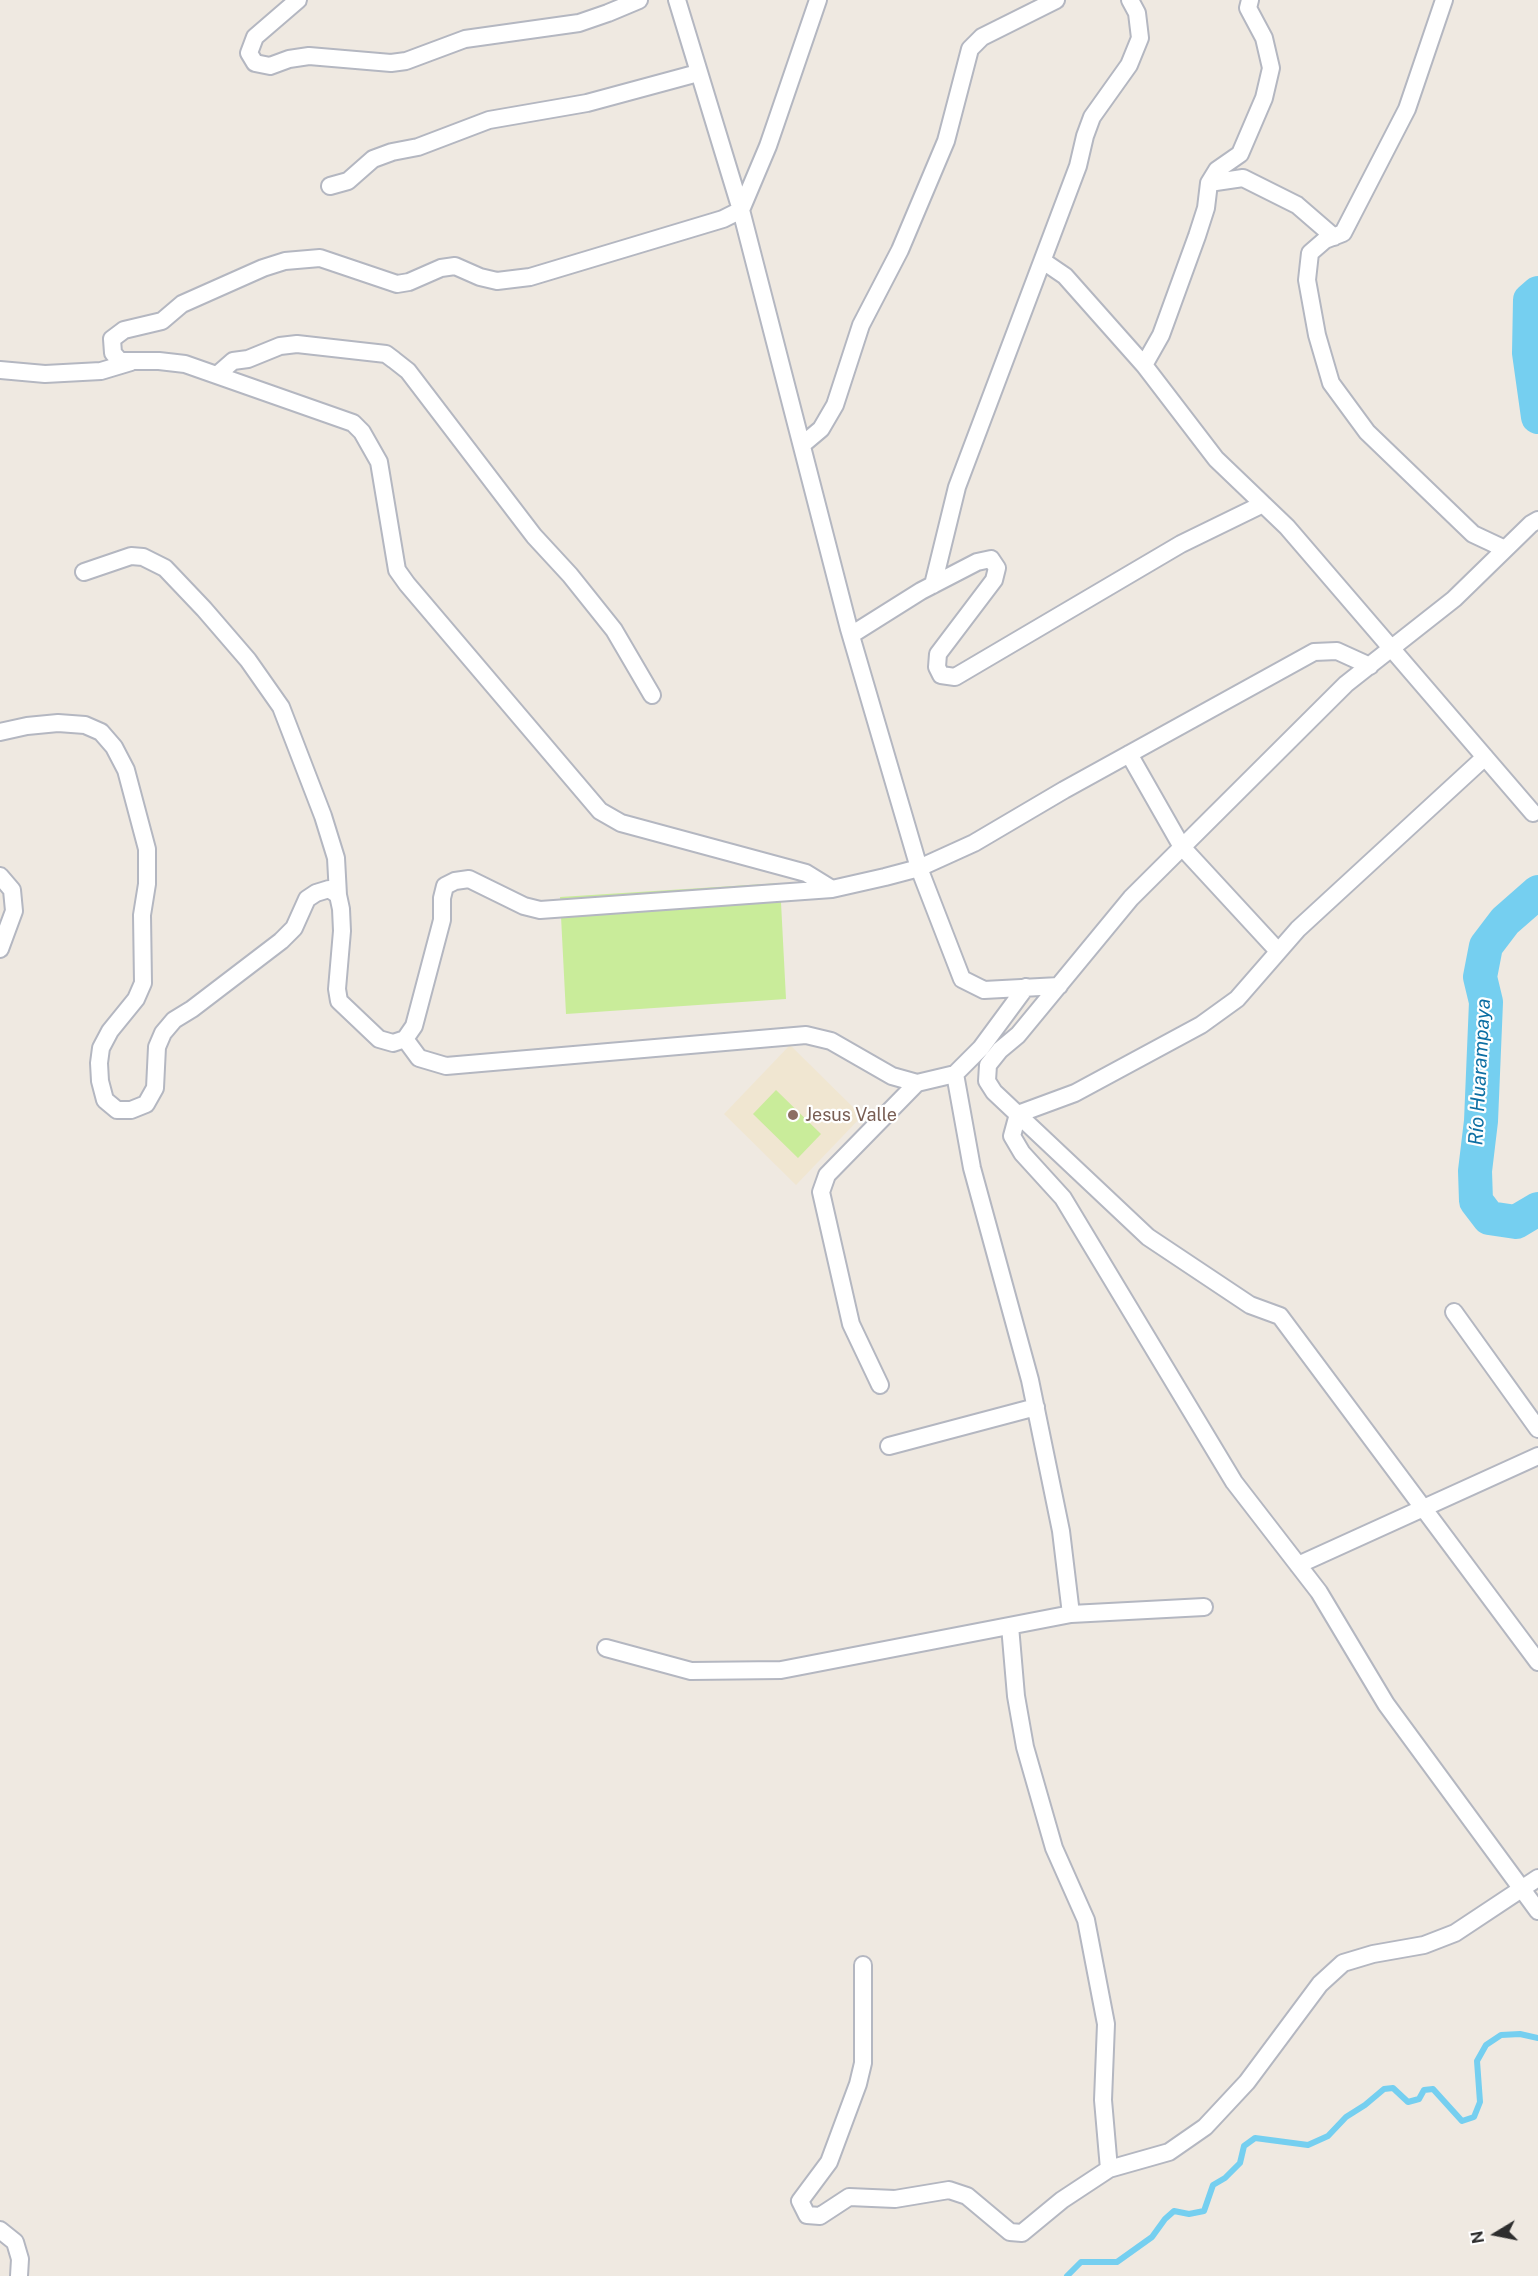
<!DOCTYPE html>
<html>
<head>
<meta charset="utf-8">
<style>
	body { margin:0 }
	#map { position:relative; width:1538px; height:2276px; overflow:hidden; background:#efe9e1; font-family:"Public Sans",sans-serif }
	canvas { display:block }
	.north { position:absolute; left:1466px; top:2204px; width:60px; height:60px; -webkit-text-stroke:4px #fff; paint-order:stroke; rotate:260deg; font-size:16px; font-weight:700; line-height:24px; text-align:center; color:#2e2e2e }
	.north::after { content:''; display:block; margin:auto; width:21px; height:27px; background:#2e2e2e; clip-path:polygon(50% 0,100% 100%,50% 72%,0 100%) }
</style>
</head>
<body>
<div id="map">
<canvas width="1538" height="2276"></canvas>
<div class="north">N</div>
</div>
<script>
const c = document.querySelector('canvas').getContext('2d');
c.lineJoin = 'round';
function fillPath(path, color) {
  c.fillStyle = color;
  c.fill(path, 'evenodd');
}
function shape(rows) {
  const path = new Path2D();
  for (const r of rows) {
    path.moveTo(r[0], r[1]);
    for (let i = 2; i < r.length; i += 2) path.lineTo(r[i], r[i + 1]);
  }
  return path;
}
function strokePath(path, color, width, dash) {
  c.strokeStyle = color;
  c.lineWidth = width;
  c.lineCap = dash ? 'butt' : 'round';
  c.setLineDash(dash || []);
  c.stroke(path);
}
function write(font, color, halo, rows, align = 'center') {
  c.font = font + ' "Public Sans",sans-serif';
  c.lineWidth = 4.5;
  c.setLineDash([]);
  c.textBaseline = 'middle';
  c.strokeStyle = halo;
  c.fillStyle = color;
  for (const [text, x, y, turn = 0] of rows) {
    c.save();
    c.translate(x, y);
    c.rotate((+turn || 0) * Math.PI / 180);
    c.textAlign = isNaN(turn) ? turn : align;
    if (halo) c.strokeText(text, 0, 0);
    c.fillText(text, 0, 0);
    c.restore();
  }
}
fillPath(shape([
	[790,1045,862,1116,796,1185,724,1114]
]), '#f0e6d1');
fillPath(shape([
	[780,883,786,999,566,1014,560,897],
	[776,1090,821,1134,798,1158,753,1114]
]), '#c9ec9a');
strokePath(shape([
	[1067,2276,1081,2262,1117,2262,1152,2237,1165,2219,1174,2211,1189,2214,1204,2211,1213,2185,1225,2178,1240,2163,1244,2146,1255,2138,1308,2145,1328,2136,1346,2117,1365,2105,1384,2089,1393,2088,1408,2102,1419,2099,1424,2090,1433,2089,1462,2121,1474,2117,1480,2102,1477,2061,1486,2045,1501,2035,1520,2034,1538,2038]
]), '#75cff0', 6);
strokePath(shape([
	[1538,293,1530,300,1529,353,1538,417],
	[1538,892,1505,921,1486,946,1480,977,1486,1002,1481,1121,1475,1171,1476,1201,1489,1218,1516,1222,1538,1209]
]), '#75cff0', 34);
const minor = shape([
	[298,0,255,37,249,53,255,63,270,66,289,59,309,56,391,63,406,61,465,39,579,23,608,13,639,0],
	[677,0,741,210,723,219,530,277,497,281,480,277,455,266,441,268,409,282,397,284,320,258,285,261,263,268,182,304,162,321,124,330,112,339,113,353,120,361,159,361,185,364,353,423,362,432,379,462,397,570,407,584,600,811,621,823,806,873,832,889],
	[818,0,768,146,741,210,849,629,919,868,962,979,984,990,1059,986],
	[1444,0,1407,109,1343,233,1325,240,1310,253,1307,280,1317,335,1331,383,1367,432,1473,534,1505,549],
	[1209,183,1243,178,1297,205,1334,237],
	[330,186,348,181,373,159,392,152,418,147,489,120,587,103,698,73],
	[1043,261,1065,276,1144,365,1216,459,1287,527,1533,813],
	[1144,365,1161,335,1197,236,1206,208,1209,183,1217,170,1240,154,1264,98,1271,68,1264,38,1248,8,1250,0],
	[0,370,45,374,101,371,131,362],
	[217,375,233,361,248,359,280,346,297,344,386,354,394,360,408,371,534,536,570,575,614,630,652,695],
	[802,445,821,429,835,405,861,325,900,250,946,141,970,49,982,37,1056,0],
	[1538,520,1531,524,1454,599,1346,684,1131,898,1018,1035,1000,1050,988,1065,987,1081,994,1092,1148,1237,1250,1305,1280,1316,1538,1662],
	[84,572,131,556,143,557,165,568,204,609,248,660,281,707,323,816,336,858,338,895],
	[933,585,957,487,1078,166,1085,136,1092,117,1129,65,1140,38,1137,13,1130,0],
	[851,635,921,591,977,562,991,559,997,568,994,580,938,654,937,667,941,675,955,677,1181,544,1263,504],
	[0,732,27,726,58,723,85,725,101,732,114,747,126,770,147,849,147,884,142,915,143,983,136,999,110,1031,101,1048,99,1063,100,1081,105,1100,117,1110,131,1110,146,1104,155,1088,157,1047,163,1033,174,1020,192,1009,281,941,294,928,307,899,316,893,329,889,338,895,341,909,342,931,337,989,339,1001,379,1039,393,1043,405,1039,414,1026,442,920,442,898,445,886,455,881,469,879,524,906,540,910,832,889,885,877,919,868,974,843,1064,790,1314,652,1337,651,1370,666],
	[1129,754,1182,847,1278,951],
	[1485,757,1298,929,1237,999,1201,1025,1075,1093,1018,1114,1012,1136,1022,1153,1063,1198,1234,1482,1319,1592,1386,1704,1538,1911],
	[0,876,12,890,14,911,0,949],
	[405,1039,419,1058,446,1066,806,1035,831,1041,892,1076,917,1083,955,1074,981,1048,1026,987],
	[955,1074,972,1168,1030,1380,1061,1531,1071,1614],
	[1454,1312,1538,1429],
	[880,1385,851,1324,821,1192,827,1175,917,1083],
	[889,1446,1036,1407],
	[1298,1565,1538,1456],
	[1010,1626,1016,1696,1025,1747,1054,1848,1086,1920,1106,2024,1103,2100,1109,2169,1169,2152,1205,2127,1247,2082,1320,1984,1343,1963,1373,1954,1424,1945,1455,1933,1538,1878],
	[606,1648,691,1671,781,1670,1071,1614,1204,1607],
	[863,1965,863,2063,858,2084,829,2162,800,2201,807,2215,820,2216,849,2197,895,2199,949,2190,967,2196,1010,2232,1022,2233,1062,2200,1109,2169],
	[0,2230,15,2242,20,2259,19,2276]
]);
strokePath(minor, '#b4b7c1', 20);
strokePath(minor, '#fff', 16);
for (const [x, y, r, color] of [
	[793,1115,6,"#8d6e63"]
]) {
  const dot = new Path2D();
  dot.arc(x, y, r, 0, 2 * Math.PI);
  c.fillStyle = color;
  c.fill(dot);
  strokePath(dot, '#fff', 2);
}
write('18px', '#785e54', '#fff', [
	["Jesus Valle",805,1115]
], 'left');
write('italic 20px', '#0d6fa3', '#fff', [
	["Río Huarampaya",1480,1072,-87]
]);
</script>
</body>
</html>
